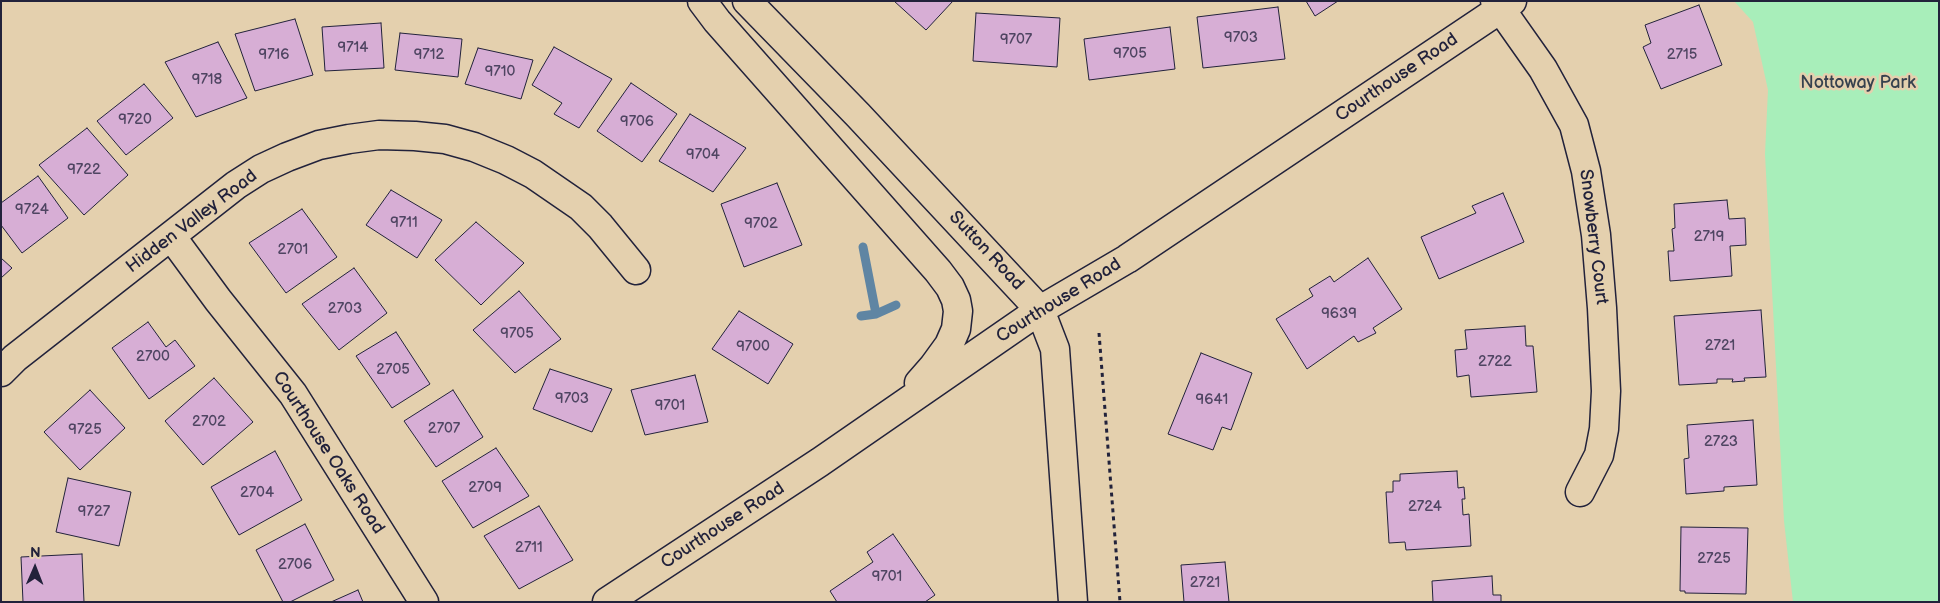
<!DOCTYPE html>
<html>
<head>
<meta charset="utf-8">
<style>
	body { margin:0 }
	#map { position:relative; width:1940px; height:603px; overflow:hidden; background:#e4d0ae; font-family:"Balsamiq Sans",sans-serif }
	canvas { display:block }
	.frame { position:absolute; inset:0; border:2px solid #22223b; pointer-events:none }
	.north { position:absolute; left:10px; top:543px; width:50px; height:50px; -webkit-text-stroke:4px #e4d0ae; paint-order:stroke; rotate:1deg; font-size:14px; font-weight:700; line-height:20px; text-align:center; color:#22223b }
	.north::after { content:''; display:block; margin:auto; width:18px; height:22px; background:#22223b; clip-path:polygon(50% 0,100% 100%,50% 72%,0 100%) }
</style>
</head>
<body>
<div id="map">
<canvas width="1940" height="603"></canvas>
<div class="frame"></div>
<div class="north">N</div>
</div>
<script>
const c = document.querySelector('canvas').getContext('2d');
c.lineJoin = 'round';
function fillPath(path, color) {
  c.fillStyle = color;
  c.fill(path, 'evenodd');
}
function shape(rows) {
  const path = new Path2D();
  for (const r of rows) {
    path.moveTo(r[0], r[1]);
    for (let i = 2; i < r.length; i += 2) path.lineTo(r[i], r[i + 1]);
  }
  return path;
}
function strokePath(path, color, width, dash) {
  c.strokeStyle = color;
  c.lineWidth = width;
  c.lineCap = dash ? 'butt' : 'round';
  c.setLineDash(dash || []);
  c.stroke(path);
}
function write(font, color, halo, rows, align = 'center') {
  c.font = font + ' "Balsamiq Sans",sans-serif';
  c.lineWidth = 5;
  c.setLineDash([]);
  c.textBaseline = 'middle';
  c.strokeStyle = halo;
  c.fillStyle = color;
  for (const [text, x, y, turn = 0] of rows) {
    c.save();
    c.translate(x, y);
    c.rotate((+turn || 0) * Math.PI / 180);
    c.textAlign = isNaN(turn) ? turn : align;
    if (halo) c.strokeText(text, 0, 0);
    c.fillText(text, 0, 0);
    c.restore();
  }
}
fillPath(shape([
	[1734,1,1939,1,1939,602,1793,602,1784,521,1765,154,1768,90,1753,22]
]), '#a8eeba');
strokePath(shape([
	[863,247,876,314],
	[861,316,876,314,896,305]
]), '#5f85a3', 9);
const building = shape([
	[894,1,953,1,926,30,894,1],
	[1306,1,1338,1,1315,16,1306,1],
	[1699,5,1722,65,1661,89,1643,47,1651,43,1645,25,1699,5],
	[1278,7,1285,59,1203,68,1197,17,1278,7],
	[976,13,1060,18,1057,67,973,61,976,13],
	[295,19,313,75,255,91,235,34,295,19],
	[381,23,384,68,325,71,322,27,381,23],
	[1170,27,1175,69,1089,80,1084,39,1170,27],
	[400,33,462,39,458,77,395,70,400,33],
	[218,42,247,98,196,117,165,62,218,42],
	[554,47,612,79,579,128,554,114,562,103,532,85,554,47],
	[478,48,533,60,521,99,465,84,478,48],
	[631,83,677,114,642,162,597,131,631,83],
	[144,84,173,118,126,155,97,121,144,84],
	[690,114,746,148,713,192,659,161,690,114],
	[87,128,128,175,84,215,39,165,87,128],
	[38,176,68,218,22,253,1,225,1,203,38,176],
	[777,183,802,245,744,267,721,204,777,183],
	[391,190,442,220,417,258,366,225,391,190],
	[1503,193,1524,242,1439,279,1421,237,1476,213,1472,206,1503,193],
	[1727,200,1729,219,1745,218,1746,245,1730,246,1732,276,1670,281,1668,251,1674,251,1672,229,1675,228,1674,204,1727,200],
	[302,209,337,257,286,293,249,243,302,209],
	[476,222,524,263,481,305,435,260,476,222],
	[1,258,12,268,1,278,1,258],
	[1368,258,1402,309,1373,328,1376,333,1358,342,1354,336,1307,369,1276,319,1313,296,1309,289,1330,276,1334,282,1368,258],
	[354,268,387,313,339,350,302,304,354,268],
	[519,291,561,339,515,373,473,330,519,291],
	[1761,310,1766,377,1744,378,1745,381,1732,382,1733,379,1717,379,1717,383,1679,385,1674,316,1761,310],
	[739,311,793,344,768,384,712,349,739,311],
	[148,322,166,347,175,340,195,366,149,399,112,348,148,322],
	[1525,326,1526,346,1533,346,1537,392,1471,397,1469,375,1457,377,1455,350,1467,349,1465,330,1525,326],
	[396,332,430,384,392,408,356,356,396,332],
	[1201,353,1252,373,1231,430,1222,427,1213,450,1168,434,1201,353],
	[550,369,612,389,592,432,533,409,550,369],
	[695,375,708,422,645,435,631,390,695,375],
	[214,378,253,422,203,465,165,421,214,378],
	[90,390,125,428,80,470,44,432,90,390],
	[453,390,483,437,436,467,404,421,453,390],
	[1753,420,1757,485,1724,487,1724,491,1686,494,1684,459,1689,458,1687,425,1753,420],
	[496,448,529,496,473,528,442,481,496,448],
	[275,451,302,500,239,535,211,487,275,451],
	[1457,471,1458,488,1464,487,1465,499,1462,499,1463,515,1469,514,1471,546,1406,550,1405,542,1389,543,1386,492,1393,492,1393,481,1400,481,1400,474,1457,471],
	[68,478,131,492,119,546,56,532,68,478],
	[539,506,573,560,519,589,484,536,539,506],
	[305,524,334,580,290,602,283,602,256,550,305,524],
	[1681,527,1748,528,1746,594,1685,593,1685,591,1680,591,1681,527],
	[893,534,935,595,925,602,837,602,830,591,873,562,867,552,893,534],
	[82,554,84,602,23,602,21,557,82,554],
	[1225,562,1229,602,1184,602,1181,565,1225,562],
	[1492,576,1493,595,1501,595,1501,602,1433,602,1432,581,1492,576],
	[358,590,363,602,331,602,358,590]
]);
fillPath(building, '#d7aed5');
strokePath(building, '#22223b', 1);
const minor = shape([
	[702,1,717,21,938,271,950,287,956,300,958,311,956,329,949,345,933,367,919,383],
	[747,1,858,115,1040,310,1055,349,1073,602],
	[1495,1,1543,69,1574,125,1586,171,1596,235,1602,308,1606,391,1604,429,1599,455,1580,492],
	[171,236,218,300,293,394,424,602],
	[1,372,15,358,236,185,261,169,287,157,319,145,349,139,379,135,415,136,445,139,474,147,506,160,533,174,581,207,600,226,636,270],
	[607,602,820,462,1040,310,1127,259,1512,1]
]);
strokePath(minor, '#22223b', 31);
strokePath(shape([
	[1099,333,1120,602]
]), '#22223b', 3, [4, 4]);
strokePath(minor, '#e4d0ae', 28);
write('15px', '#4f4562', null, [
	["9703",1241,38],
	["9707",1016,40],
	["9714",353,48],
	["9705",1130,54],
	["9716",274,55],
	["9712",429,55],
	["2715",1682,55],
	["9710",500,72],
	["9718",207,80],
	["9720",135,120],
	["9706",637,122],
	["9704",703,155],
	["9722",84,170],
	["9724",32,210],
	["9711",404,223],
	["9702",761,224],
	["2719",1709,237],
	["2701",293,250],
	["2703",345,309],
	["9639",1339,314],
	["9705",517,334],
	["2721",1720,346],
	["9700",753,347],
	["2700",153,357],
	["2722",1495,362],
	["2705",393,370],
	["9703",572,399],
	["9641",1212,400],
	["9701",670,406],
	["2702",209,422],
	["2707",444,429],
	["9725",85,430],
	["2723",1721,442],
	["2709",485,488],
	["2704",257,493],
	["2724",1425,507],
	["9727",94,512],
	["2711",529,548],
	["2725",1714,559],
	["2706",295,565],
	["9701",887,577],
	["2721",1205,583]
]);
write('18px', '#22223b', '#e4d0ae', [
	["Courthouse Road",1397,78,-34],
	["Hidden Valley Road",192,222,-37],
	["Snowberry Court",1593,237,83],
	["Sutton Road",986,251,47],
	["Courthouse Road",1059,301,-32],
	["Courthouse Oaks Road",328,453,57],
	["Courthouse Road",723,526,-33]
]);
write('18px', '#36414e', '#e4d0ae', [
	["Nottoway Park",1858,83]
]);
</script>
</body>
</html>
